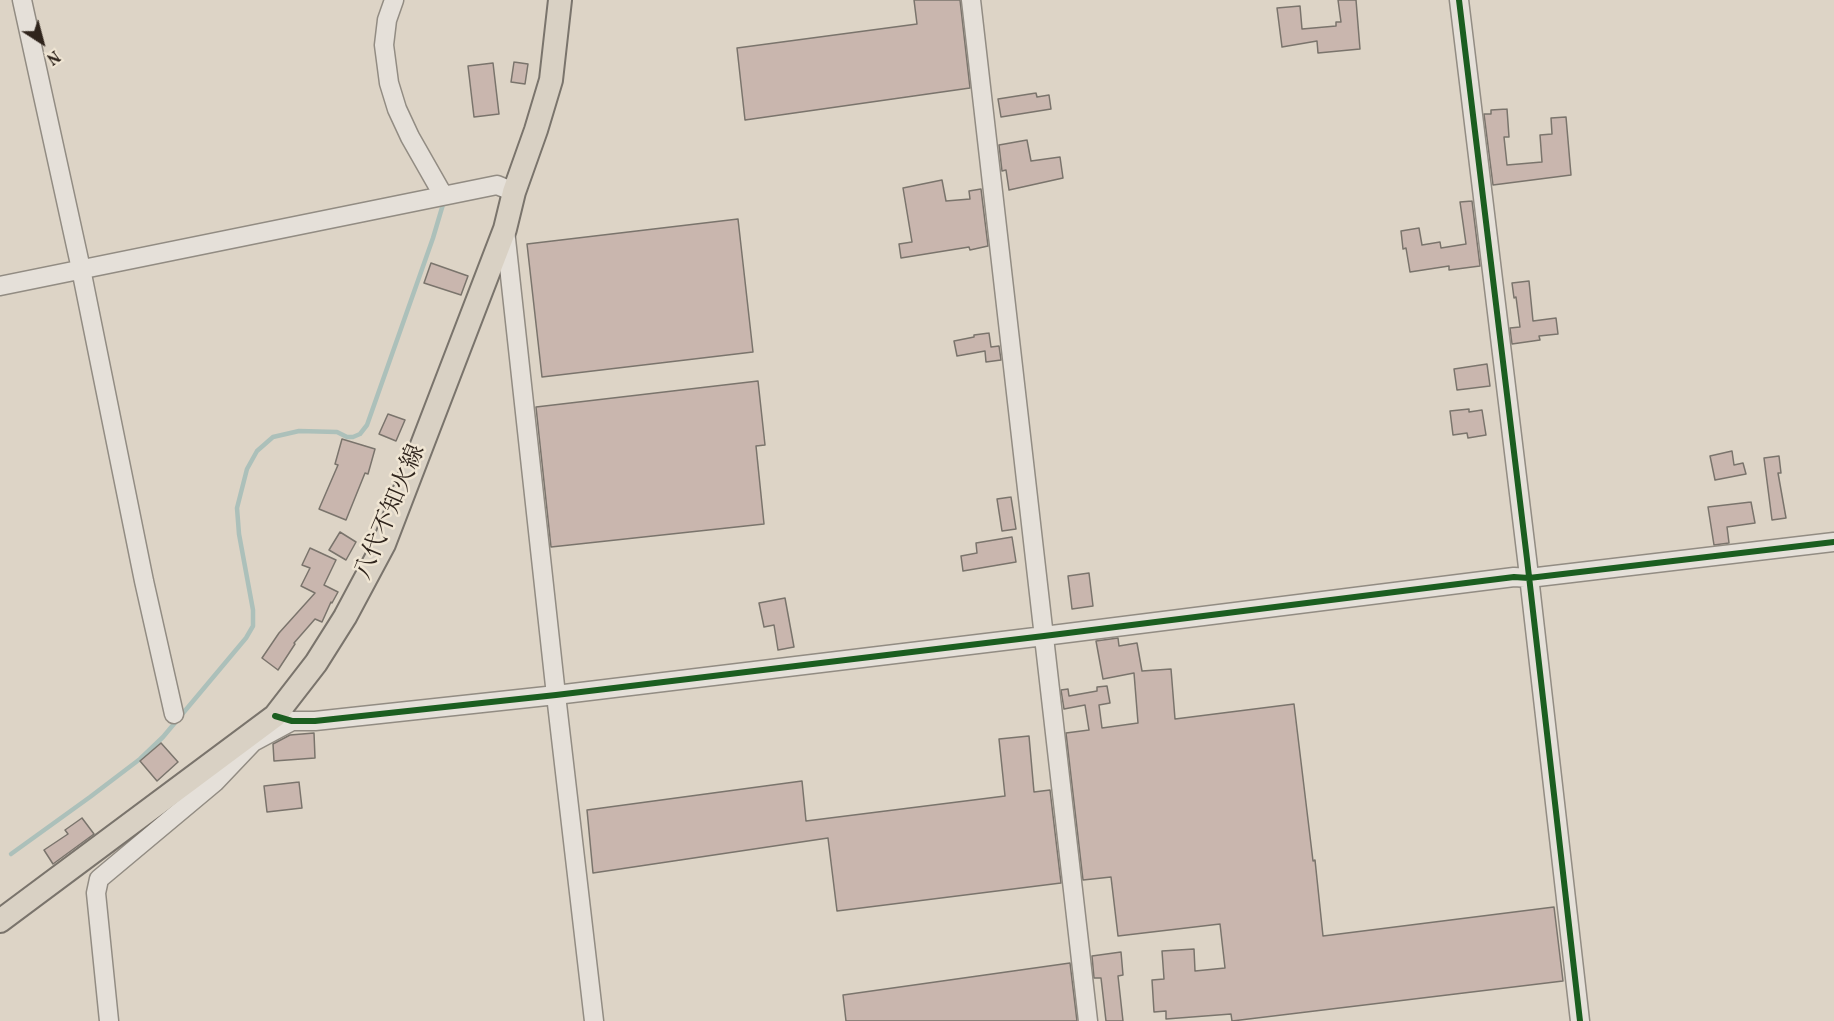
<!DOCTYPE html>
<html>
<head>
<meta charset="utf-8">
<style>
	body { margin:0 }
	#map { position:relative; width:1834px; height:1021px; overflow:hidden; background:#ddd4c6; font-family:Vollkorn,serif }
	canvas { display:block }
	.north { position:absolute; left:12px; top:12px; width:60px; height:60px; -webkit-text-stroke:4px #efe5d3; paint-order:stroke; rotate:144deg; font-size:16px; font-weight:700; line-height:24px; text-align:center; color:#2f241c }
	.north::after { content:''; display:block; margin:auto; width:21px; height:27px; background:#2f241c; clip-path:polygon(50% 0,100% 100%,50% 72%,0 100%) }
</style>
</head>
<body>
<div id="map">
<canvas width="1834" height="1021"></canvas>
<div class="north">N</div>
</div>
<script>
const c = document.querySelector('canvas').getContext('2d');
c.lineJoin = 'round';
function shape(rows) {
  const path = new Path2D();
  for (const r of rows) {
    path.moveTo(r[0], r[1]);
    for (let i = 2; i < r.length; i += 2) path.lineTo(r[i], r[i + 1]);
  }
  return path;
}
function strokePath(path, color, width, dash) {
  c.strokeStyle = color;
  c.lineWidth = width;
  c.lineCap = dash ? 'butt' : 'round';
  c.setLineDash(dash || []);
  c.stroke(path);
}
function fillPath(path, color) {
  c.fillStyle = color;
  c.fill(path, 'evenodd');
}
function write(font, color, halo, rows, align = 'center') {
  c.font = font + ' Vollkorn,"Noto Serif JP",serif';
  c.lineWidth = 5;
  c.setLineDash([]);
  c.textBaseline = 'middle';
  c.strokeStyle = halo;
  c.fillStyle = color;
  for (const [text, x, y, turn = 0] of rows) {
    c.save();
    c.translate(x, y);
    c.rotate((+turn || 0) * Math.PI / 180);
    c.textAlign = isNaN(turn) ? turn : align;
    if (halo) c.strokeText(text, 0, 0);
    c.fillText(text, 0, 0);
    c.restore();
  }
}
strokePath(shape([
	[11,854,90,797,140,759,163,737,246,638,253,626,253,610,239,534,237,508,247,469,257,451,273,437,299,431,337,432,347,437,353,437,360,434,367,425,433,238,444,201]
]), '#acc0ba', 4.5);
const building = shape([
	[914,0,960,0,970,88,745,120,737,48,917,24,914,0],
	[1338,0,1356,0,1360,49,1318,53,1317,41,1282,47,1277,8,1300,6,1302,29,1336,26,1336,22,1341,22,1338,0],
	[514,62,528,64,525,84,511,82,514,62],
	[493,63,499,114,474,117,468,66,493,63],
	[1036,93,1037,97,1049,95,1051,109,1001,117,998,99,1036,93],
	[1507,109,1509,137,1504,137,1507,165,1542,162,1540,135,1552,134,1551,118,1566,117,1571,175,1493,185,1484,114,1491,114,1491,110,1507,109],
	[1027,140,1031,161,1060,157,1063,178,1009,190,1006,170,1002,171,999,145,1027,140],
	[942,180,946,201,970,199,969,191,981,189,988,246,970,250,969,247,901,258,899,244,912,242,903,188,942,180],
	[1472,201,1480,266,1449,270,1449,266,1410,272,1406,248,1403,249,1401,231,1419,228,1422,245,1440,242,1441,248,1466,244,1460,202,1472,201],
	[738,219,753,352,542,377,527,244,738,219],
	[431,263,468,276,461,295,424,283,431,263],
	[1529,281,1533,321,1556,318,1558,334,1539,336,1540,340,1512,344,1510,328,1520,327,1516,297,1514,298,1512,283,1529,281],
	[989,333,991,347,999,346,1001,360,986,362,985,351,957,356,954,341,974,337,974,335,989,333],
	[1487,364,1490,386,1457,390,1454,369,1487,364],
	[758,381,765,445,756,446,764,524,551,547,536,407,758,381],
	[1469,409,1469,412,1482,410,1486,435,1468,438,1467,433,1453,435,1450,411,1469,409],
	[388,414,405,420,396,441,379,434,388,414],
	[342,439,375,449,368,474,365,473,346,520,319,509,338,465,335,464,342,439],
	[1732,451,1734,465,1743,463,1746,474,1715,480,1710,456,1732,451],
	[1779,456,1781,473,1778,473,1786,518,1772,520,1764,458,1779,456],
	[1011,497,1016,529,1002,531,997,499,1011,497],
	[1751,502,1755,523,1727,527,1729,543,1714,545,1708,507,1751,502],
	[340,532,356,542,346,560,329,550,340,532],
	[1012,537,1016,562,963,571,961,556,977,553,976,543,1012,537],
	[310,548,336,560,324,585,338,592,332,603,331,602,322,622,315,619,294,643,295,644,278,670,262,658,279,633,315,593,301,586,310,568,302,565,310,548],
	[1089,573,1093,606,1072,609,1068,576,1089,573],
	[785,598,794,647,778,650,774,625,764,627,759,603,785,598],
	[1118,638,1119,646,1137,643,1142,671,1171,669,1175,719,1294,704,1313,861,1315,860,1323,936,1554,907,1563,981,1232,1021,1231,1014,1166,1019,1166,1011,1154,1012,1152,980,1164,979,1162,951,1194,949,1195,971,1225,968,1220,924,1118,936,1111,877,1083,880,1066,733,1089,730,1085,705,1064,709,1061,690,1068,689,1069,696,1097,691,1097,687,1107,686,1110,703,1099,705,1102,728,1138,723,1134,673,1103,679,1096,641,1118,638],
	[314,733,315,758,274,761,273,744,290,735,314,733],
	[1029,736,1034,792,1050,790,1061,883,837,911,828,838,593,873,587,810,802,781,806,821,1005,796,999,739,1029,736],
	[161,743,178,762,157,781,140,761,161,743],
	[299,782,302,808,267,812,264,786,299,782],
	[82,818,94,834,53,864,44,850,68,834,65,830,82,818],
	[1121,952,1123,975,1118,976,1123,1021,1106,1021,1101,978,1094,978,1092,956,1121,952],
	[1070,963,1077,1021,846,1021,843,995,1070,963]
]);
fillPath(building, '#c9b6ae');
strokePath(building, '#7a746c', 1.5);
const minor = shape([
	[22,0,81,269,144,581,174,714],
	[394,0,387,20,384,45,389,83,397,109,410,137,443,195],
	[971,0,1088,1021],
	[1459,0,1527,559,1580,1021],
	[505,230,556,695,594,1021],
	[0,286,497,185,514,192],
	[275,716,292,721,315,721,556,695,1044,636,1514,577,1529,578,1834,542],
	[109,1021,96,893,99,879,215,782,253,742,292,721]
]);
const major = shape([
	[0,921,275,716,316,663,345,617,384,544,505,229,514,192,536,130,551,80,560,0]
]);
strokePath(minor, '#928c83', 21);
strokePath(major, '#7a746c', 26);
strokePath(minor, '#e5e0d9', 18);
strokePath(major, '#d9d1c4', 22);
strokePath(shape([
	[1459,0,1527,559,1580,1021],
	[275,716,292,721,315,721,556,695,1044,636,1514,577,1529,578,1834,542]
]), '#1b5e20', 6);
write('24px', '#2f241c', '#efe5d3', [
	["八代不知火線",392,513,-67]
]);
</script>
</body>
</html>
